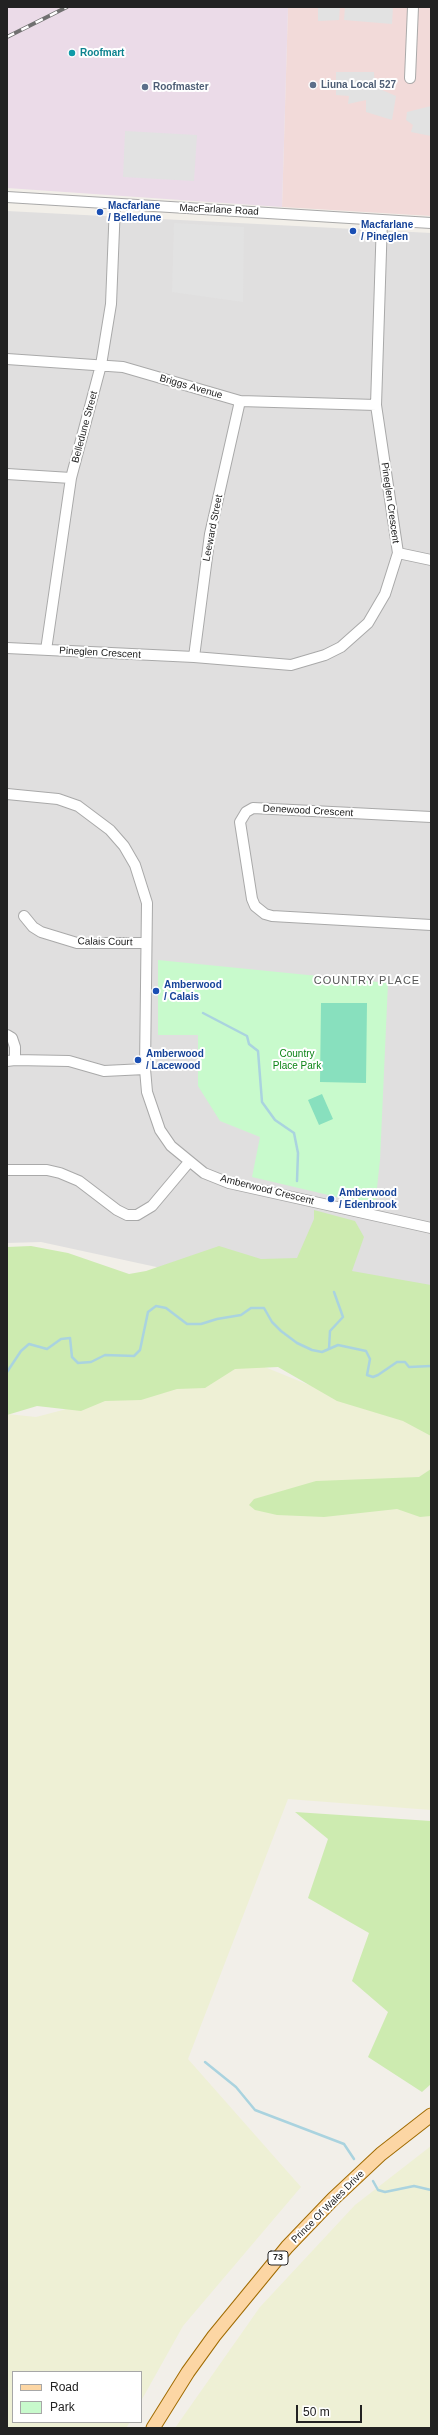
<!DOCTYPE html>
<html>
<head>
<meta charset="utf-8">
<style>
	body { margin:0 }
	#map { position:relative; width:438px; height:2435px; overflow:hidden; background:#f2efe9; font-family:Arial,sans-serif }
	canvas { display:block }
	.frame { position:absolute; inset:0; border:8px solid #222; pointer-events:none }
	.legend { position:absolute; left:12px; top:2371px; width:130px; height:52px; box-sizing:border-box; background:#fff; border:1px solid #a7a7a7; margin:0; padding:5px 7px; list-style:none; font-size:12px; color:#222 }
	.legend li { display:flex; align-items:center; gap:8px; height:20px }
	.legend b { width:20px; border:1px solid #a7a7a7 }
	.scale { position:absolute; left:296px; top:2405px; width:66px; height:18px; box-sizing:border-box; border:2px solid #222; border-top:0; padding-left:5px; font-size:12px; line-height:14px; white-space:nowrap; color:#222; -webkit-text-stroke:3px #fff; paint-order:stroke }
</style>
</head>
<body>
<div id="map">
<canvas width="438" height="2435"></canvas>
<div class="frame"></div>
<ul class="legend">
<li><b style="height:5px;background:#fcd6a4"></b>Road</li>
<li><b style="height:11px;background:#c8facc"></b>Park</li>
</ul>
<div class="scale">50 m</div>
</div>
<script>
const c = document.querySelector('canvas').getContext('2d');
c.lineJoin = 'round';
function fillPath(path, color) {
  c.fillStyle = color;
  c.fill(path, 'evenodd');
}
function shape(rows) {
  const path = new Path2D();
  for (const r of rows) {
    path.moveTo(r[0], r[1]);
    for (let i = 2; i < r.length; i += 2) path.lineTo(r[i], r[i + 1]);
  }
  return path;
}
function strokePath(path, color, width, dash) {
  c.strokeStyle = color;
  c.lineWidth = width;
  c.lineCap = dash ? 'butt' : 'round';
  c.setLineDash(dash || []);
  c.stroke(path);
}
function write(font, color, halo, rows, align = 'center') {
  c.font = font + ' Arial,sans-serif';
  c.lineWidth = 4;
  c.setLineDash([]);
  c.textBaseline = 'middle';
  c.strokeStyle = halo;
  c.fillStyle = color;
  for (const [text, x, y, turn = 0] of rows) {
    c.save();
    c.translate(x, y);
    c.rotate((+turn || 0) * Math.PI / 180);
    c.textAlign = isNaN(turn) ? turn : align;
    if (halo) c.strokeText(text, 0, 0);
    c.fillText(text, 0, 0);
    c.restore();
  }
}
fillPath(shape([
	[7,211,431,233,431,1288,161,1268,41,1242,7,1243]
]), '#e0dfdf');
fillPath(shape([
	[288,7,431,7,431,216,282,207]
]), '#f2dad9');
fillPath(shape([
	[7,7,288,7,282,207,7,188]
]), '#ebdbe8');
fillPath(shape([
	[250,1361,304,1383,431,1426,431,1810,288,1799,188,2059,301,2187,183,2326,141,2401,141,2372,13,2372,13,2422,130,2422,126,2428,7,2428,7,1414,36,1417],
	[431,2146,431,2428,175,2428,260,2307,355,2205]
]), '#eef0d5');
fillPath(shape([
	[314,1210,355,1221,364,1237,352,1271,431,1285,431,1436,403,1421,337,1401,278,1367,235,1369,205,1388,177,1389,141,1400,105,1401,81,1411,37,1406,7,1415,7,1247,31,1246,68,1253,129,1274,146,1271,219,1246,261,1259,297,1258,314,1219],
	[431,1469,431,1516,420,1517,397,1509,324,1517,277,1515,255,1510,249,1505,254,1499,316,1481,419,1477],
	[295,1812,431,1821,431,2084,422,2092,368,2057,388,2012,352,1981,369,1933,308,1898,328,1839]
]), '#cdebb0');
fillPath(shape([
	[158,960,388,983,380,1160,375,1206,252,1177,260,1137,220,1121,198,1086,198,1035,158,1035]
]), '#c8facc');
fillPath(shape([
	[321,1003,367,1003,366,1083,320,1082],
	[322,1094,333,1119,319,1125,308,1100]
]), '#88e0be');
fillPath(shape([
	[318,7,340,7,339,20,318,21],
	[345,7,393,7,392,24,344,20],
	[336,72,374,72,375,87,396,96,392,120,366,112,366,100,348,104,349,96,336,95],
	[431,106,431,136,411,132,413,125,406,120,407,112],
	[125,131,197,135,194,181,123,177],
	[174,223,244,227,243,302,172,292]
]), '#e2e2e2');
strokePath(shape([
	[203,1013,247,1036,249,1044,258,1051,262,1102,275,1120,294,1133,298,1153,297,1181],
	[329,1349,330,1331,343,1317,334,1292],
	[7,1372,21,1351,29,1344,47,1349,61,1339,70,1338,72,1357,78,1363,91,1362,105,1355,134,1356,140,1350,148,1312,156,1306,166,1308,187,1324,201,1324,217,1319,241,1315,251,1308,264,1308,272,1322,281,1331,297,1343,312,1350,322,1352,338,1345,366,1351,370,1359,367,1375,373,1377,378,1375,397,1362,405,1362,409,1367,431,1366],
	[205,2062,236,2087,255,2110,344,2144,354,2159],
	[373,2181,378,2190,385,2192,414,2186,431,2190]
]), '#aad3df', 2.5);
const minor = shape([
	[410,78,413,7],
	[7,197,431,223],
	[7,359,123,367,240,401,376,405],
	[7,474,71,478],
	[398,553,431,560],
	[7,648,194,657,291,665,325,655,341,647,368,623,385,594,398,553,376,405,382,220],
	[46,650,71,478,101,365,111,304,115,204],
	[194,657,210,534,240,401],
	[7,794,58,799,78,806,110,830,124,846,135,865,147,903,145,1069,147,1092,160,1130,171,1146,204,1173,229,1183,431,1228],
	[431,817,253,808,246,812,240,822,252,899,255,906,265,914,272,916,431,925],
	[24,916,33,927,41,932,77,943,146,943],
	[7,1035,12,1038,15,1047,15,1060,7,1061],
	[15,1060,69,1061,104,1071,145,1069],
	[7,1170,47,1170,60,1173,79,1181,117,1210,127,1215,137,1215,152,1206,189,1162]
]);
const major = shape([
	[153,2428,188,2372,214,2336,287,2247,333,2199,381,2154,431,2115]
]);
strokePath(minor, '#a9a9a9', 12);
strokePath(major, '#a06b00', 15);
strokePath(minor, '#fff', 10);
strokePath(major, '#fcd6a4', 13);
const rail = shape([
	[7,37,67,7]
]);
strokePath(rail, '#707070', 4);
strokePath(rail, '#fff', 2.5, [8]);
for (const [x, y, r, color] of [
	[72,53,4,"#0f9aa8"],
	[313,85,4,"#5c6f8a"],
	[145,87,4,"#5c6f8a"],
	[100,212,4,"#1a4fb4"],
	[353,231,4,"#1a4fb4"],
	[156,991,4,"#1a4fb4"],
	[138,1060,4,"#1a4fb4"],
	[331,1199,4,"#1a4fb4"]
]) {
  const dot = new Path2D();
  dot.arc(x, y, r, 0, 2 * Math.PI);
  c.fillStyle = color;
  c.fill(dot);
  strokePath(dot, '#fff', 1.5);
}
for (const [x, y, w] of [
	[278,2258,20]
]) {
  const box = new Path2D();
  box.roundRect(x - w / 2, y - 7, w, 14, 3);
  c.fillStyle = '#fff';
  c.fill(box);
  strokePath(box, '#222', 1);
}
write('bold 9px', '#222', null, [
	["73",278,2258]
]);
write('bold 10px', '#0d838f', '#fff', [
	["Roofmart",80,53]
], 'left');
write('bold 10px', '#4e5e75', '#fff', [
	["Liuna Local 527",321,85],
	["Roofmaster",153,87]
], 'left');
write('bold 10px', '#164399', '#fff', [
	["Macfarlane",108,206],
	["/ Belledune",108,218],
	["Macfarlane",361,225],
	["/ Pineglen",361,237],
	["Amberwood",164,985],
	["/ Calais",164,997],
	["Amberwood",146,1054],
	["/ Lacewood",146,1066],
	["Amberwood",339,1193],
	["/ Edenbrook",339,1205]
], 'left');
write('10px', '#222', '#fff', [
	["MacFarlane Road",219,210,3],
	["Briggs Avenue",191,387,16],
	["Belledune Street",85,427,-75],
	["Pineglen Crescent",390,503,82],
	["Leeward Street",213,528,-79],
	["Pineglen Crescent",100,653,3],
	["Denewood Crescent",308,811,3],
	["Calais Court",105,942,1],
	["Amberwood Crescent",267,1190,14],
	["Prince Of Wales Drive",328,2207,-45]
]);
write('10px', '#0c8416', '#fff', [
	["Country",297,1054],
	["Place Park",297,1066]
]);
c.letterSpacing = '1px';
write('11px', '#555', '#fff', [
	["COUNTRY PLACE",367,981]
]);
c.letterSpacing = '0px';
</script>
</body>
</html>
